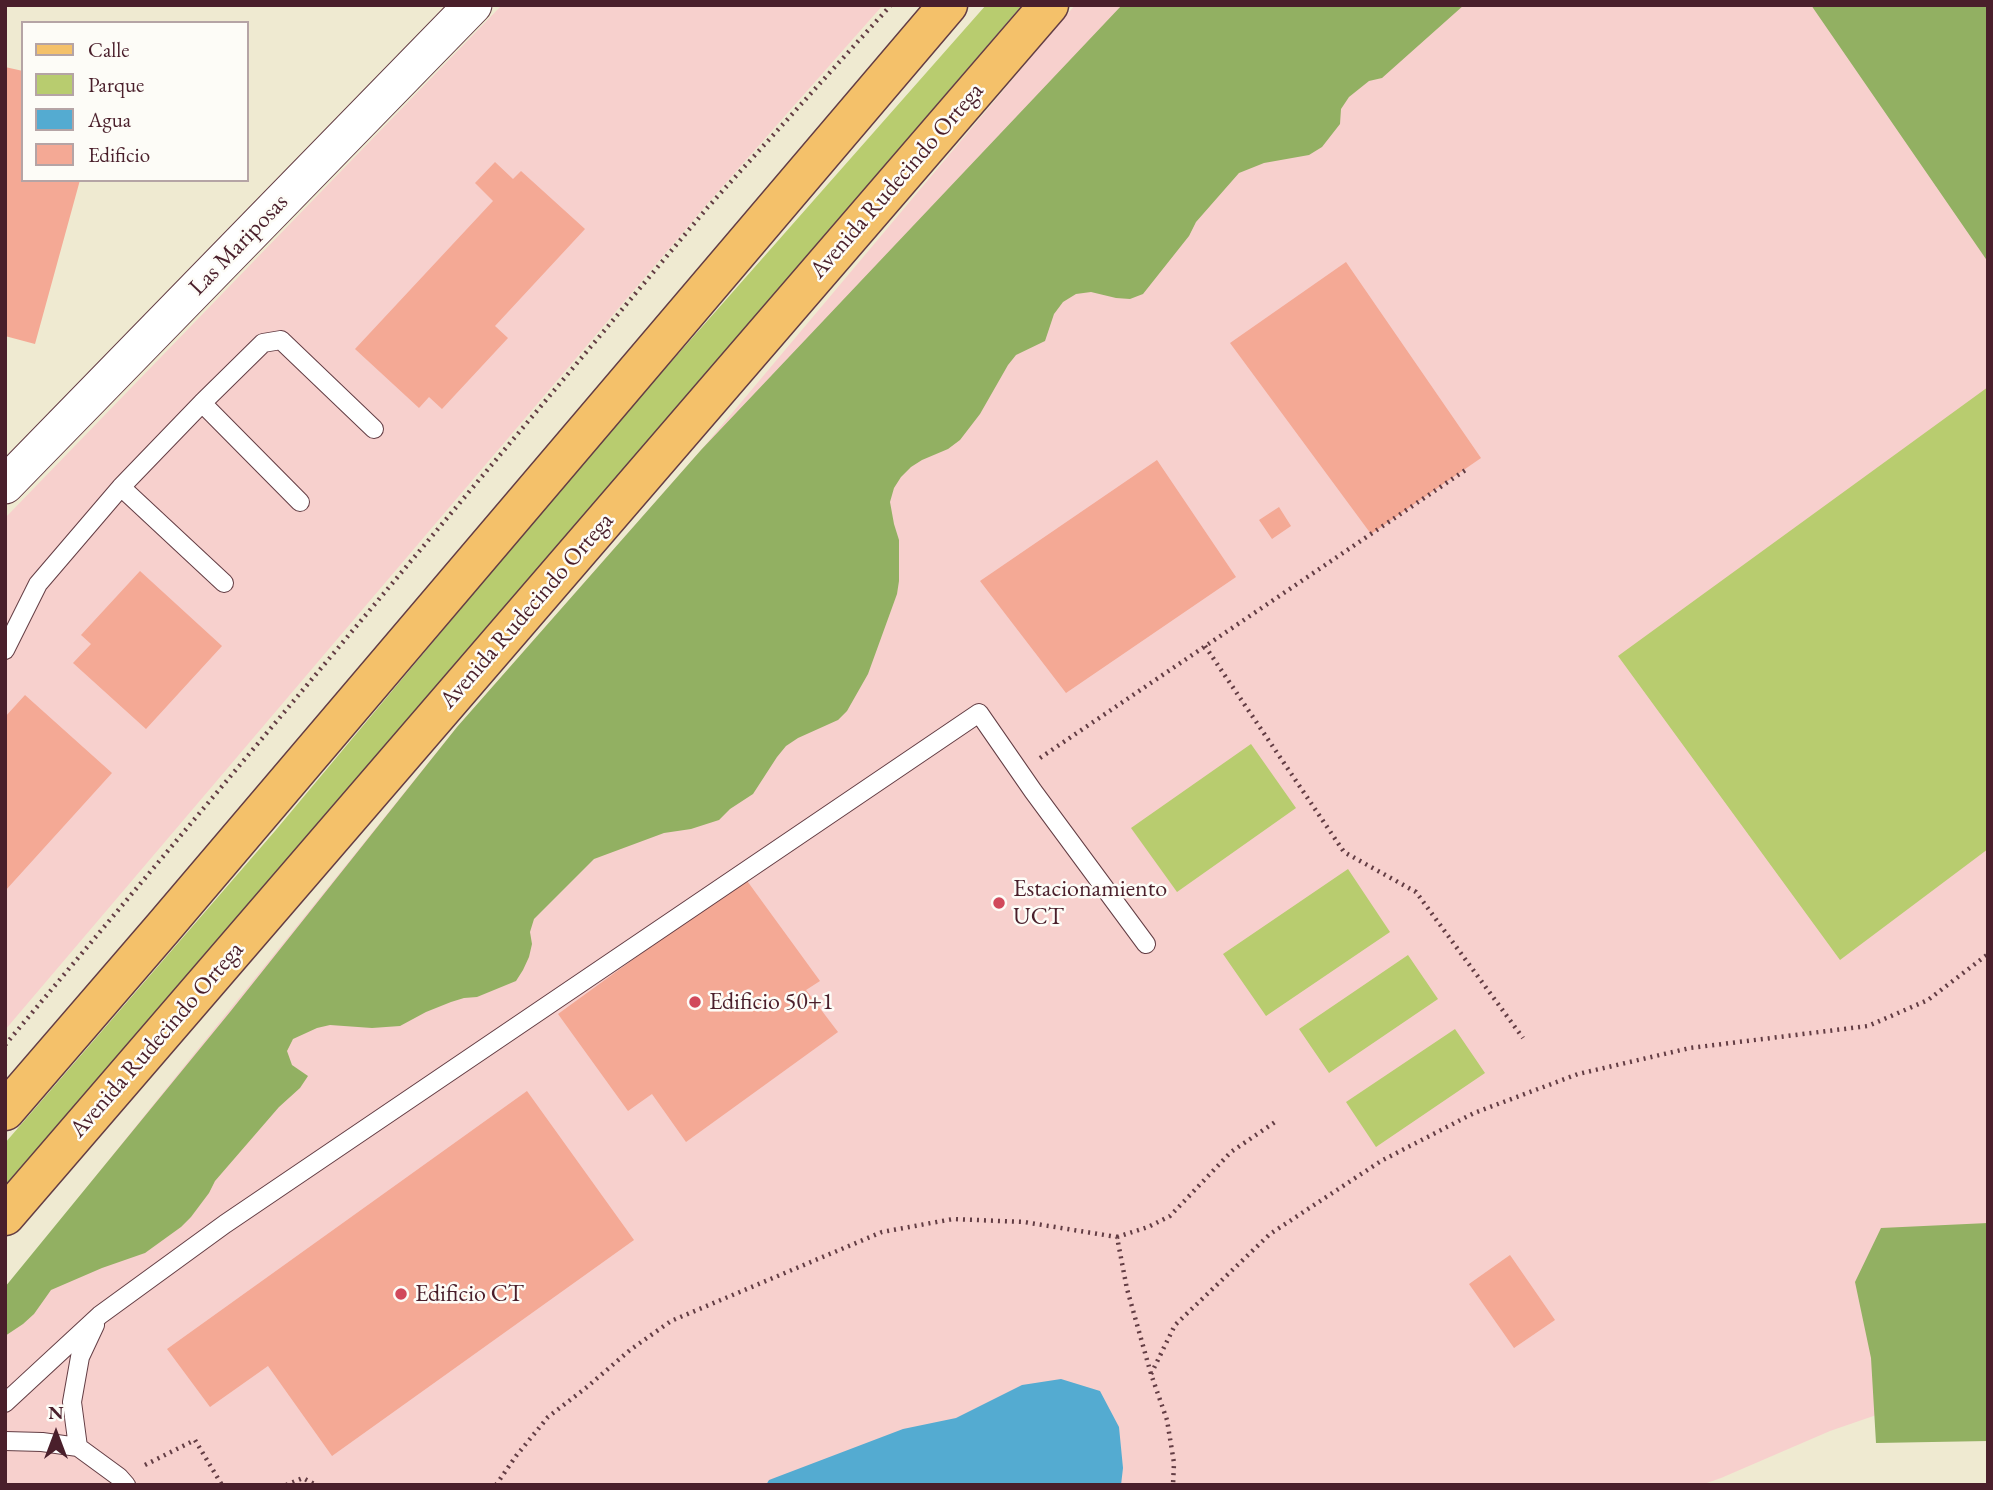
<!DOCTYPE html>
<html>
<head>
<meta charset="utf-8">
<style>
	body { margin:0 }
	#map { position:relative; width:1993px; height:1490px; overflow:hidden; background:#efead1; font-family:"EB Garamond",serif }
	canvas { display:block }
	.frame { position:absolute; inset:0; border:7px solid #4a1f2b; pointer-events:none }
	.legend { position:absolute; left:21px; top:21px; width:228px; height:161px; box-sizing:border-box; background:#fdfcf7; border:2px solid #b5a4a5; margin:0; padding:9px 12px; list-style:none; font-size:21px; color:#4a1f2b }
	.legend li { display:flex; align-items:center; gap:14px; height:35px }
	.legend b { width:35px; border:2px solid #b5a4a5 }
	.north { position:absolute; left:21px; top:1399px; width:70px; height:70px; -webkit-text-stroke:5px #fdfcf7; paint-order:stroke; rotate:0deg; font-size:19px; font-weight:700; line-height:28px; text-align:center; color:#4a1f2b }
	.north::after { content:''; display:block; margin:auto; width:24px; height:32px; background:#4a1f2b; clip-path:polygon(50% 0,100% 100%,50% 72%,0 100%) }
</style>
</head>
<body>
<div id="map">
<canvas width="1993" height="1490"></canvas>
<div class="frame"></div>
<ul class="legend">
<li><b style="height:9px;background:#f4c16a"></b>Calle</li>
<li><b style="height:19px;background:#b8cc6f"></b>Parque</li>
<li><b style="height:19px;background:#54abd1"></b>Agua</li>
<li><b style="height:19px;background:#f4a995"></b>Edificio</li>
</ul>
<div class="north">N</div>
</div>
<script>
const c = document.querySelector('canvas').getContext('2d');
c.lineJoin = 'round';
function fillPath(path, color) {
  c.fillStyle = color;
  c.fill(path, 'evenodd');
}
function shape(rows) {
  const path = new Path2D();
  for (const r of rows) {
    path.moveTo(r[0], r[1]);
    for (let i = 2; i < r.length; i += 2) path.lineTo(r[i], r[i + 1]);
  }
  return path;
}
function strokePath(path, color, width, dash) {
  c.strokeStyle = color;
  c.lineWidth = width;
  c.lineCap = dash ? 'butt' : 'round';
  c.setLineDash(dash || []);
  c.stroke(path);
}
function write(font, color, halo, rows, align = 'center') {
  c.font = font + ' "EB Garamond",serif';
  c.lineWidth = 5;
  c.setLineDash([]);
  c.textBaseline = 'middle';
  c.strokeStyle = halo;
  c.fillStyle = color;
  for (const [text, x, y, turn = 0] of rows) {
    c.save();
    c.translate(x, y);
    c.rotate((+turn || 0) * Math.PI / 180);
    c.textAlign = isNaN(turn) ? turn : align;
    if (halo) c.strokeText(text, 0, 0);
    c.fillText(text, 0, 0);
    c.restore();
  }
}
fillPath(shape([
	[502,5,883,5,708,203,5,1030,5,518],
	[1075,5,1832,5,1988,230,1988,1374,1917,1401,1830,1431,1721,1478,1701,1485,5,1485,5,1289,457,727,701,450]
]), '#f7d0cd');
fillPath(shape([
	[986,5,1022,5,5,1193,5,1143,275,831,596,447],
	[1988,387,1988,849,1840,960,1618,656],
	[1251,744,1296,808,1177,892,1131,828],
	[1348,869,1390,932,1266,1016,1223,954],
	[1408,955,1438,999,1329,1073,1299,1029],
	[1455,1029,1485,1073,1376,1147,1346,1102]
]), '#b8cc6f');
fillPath(shape([
	[1122,5,1464,5,1382,78,1369,81,1349,97,1341,109,1340,124,1322,147,1309,155,1264,163,1239,173,1196,222,1189,236,1143,294,1130,299,1116,298,1091,292,1076,294,1063,302,1054,314,1045,341,1016,355,1008,365,980,414,960,440,948,449,922,460,911,467,901,477,894,488,890,502,894,524,899,540,899,581,897,594,868,674,847,711,838,720,798,738,786,746,777,757,753,794,730,809,719,820,691,829,664,833,594,859,534,919,530,932,532,944,529,957,523,970,516,981,477,997,464,998,451,1002,426,1012,400,1026,372,1028,330,1025,317,1028,293,1039,287,1051,292,1065,308,1076,300,1088,279,1107,215,1181,209,1193,191,1217,181,1227,145,1253,102,1268,51,1290,34,1314,23,1324,5,1336,5,1287,230,1012,457,727,701,450],
	[1811,5,1988,5,1988,262],
	[1988,1223,1988,1441,1876,1443,1871,1358,1855,1282,1881,1228]
]), '#92b062');
fillPath(shape([
	[1061,1379,1100,1391,1119,1427,1123,1468,1121,1485,766,1485,769,1480,903,1429,956,1418,1022,1385]
]), '#54abd1');
fillPath(shape([
	[5,67,23,71,23,180,80,180,35,344,5,336],
	[495,162,513,179,521,171,585,229,495,326,508,338,442,409,429,397,419,408,355,349,493,201,475,183],
	[1346,262,1481,458,1371,534,1230,343],
	[1157,460,1236,577,1066,693,980,581],
	[1279,507,1291,526,1272,539,1259,520],
	[140,571,222,646,146,729,73,663,91,644,81,635],
	[25,695,112,773,5,891,5,717],
	[745,878,820,981,806,990,838,1032,686,1142,652,1094,628,1111,558,1014],
	[527,1091,634,1240,332,1456,268,1366,210,1407,167,1349],
	[1510,1255,1555,1320,1514,1348,1469,1284]
]), '#f4a995');
const service = shape([
	[202,403,300,502],
	[121,487,224,583],
	[5,650,38,584,121,487,202,403,263,343,281,340,374,429],
	[5,1403,100,1315,225,1224,979,713,1033,791,1146,944],
	[5,1441,42,1442,78,1447,72,1402,80,1357,95,1325],
	[78,1447,119,1477,126,1485]
]);
const minor = shape([
	[5,485,473,5]
]);
const primary = shape([
	[5,1111,163,928,948,5],
	[5,1216,1049,5]
]);
strokePath(service, '#633d44', 20);
strokePath(minor, '#633d44', 39);
strokePath(primary, '#633d44', 41);
strokePath(shape([
	[1205,646,1344,852,1416,892,1523,1038],
	[1040,758,1467,469],
	[5,1045,708,207,891,5],
	[1117,1237,1148,1227,1170,1216,1231,1152,1278,1120],
	[1151,1374,1175,1325,1270,1234,1381,1161,1474,1113,1578,1074,1690,1048,1868,1026,1928,1000,1988,954],
	[145,1465,195,1440,222,1485],
	[286,1485,303,1478,316,1485],
	[496,1485,516,1456,548,1417,587,1387,630,1350,671,1321,882,1232,953,1219,1024,1222,1117,1237,1127,1289,1151,1374,1167,1420,1174,1463,1173,1485]
]), '#633d44', 4.5, [2, 5]);
strokePath(service, '#fff', 18);
strokePath(minor, '#fff', 37);
strokePath(primary, '#f4c16a', 38);
for (const [x, y, r, color] of [
	[999,903,7,"#d1495b"],
	[695,1002,7,"#d1495b"],
	[401,1294,7,"#d1495b"]
]) {
  const dot = new Path2D();
  dot.arc(x, y, r, 0, 2 * Math.PI);
  c.fillStyle = color;
  c.fill(dot);
  strokePath(dot, '#fdfcf7', 2.5);
}
write('24px', '#4a1f2b', '#fdfcf7', [
	["Avenida Rudecindo Ortega",897,181,-49],
	["Las Mariposas",239,245,-46],
	["Avenida Rudecindo Ortega",527,611,-49],
	["Avenida Rudecindo Ortega",157,1040,-49]
]);
write('24px', '#4a1f2b', '#fdfcf7', [
	["Estacionamiento",1013,889],
	["UCT",1013,917],
	["Edificio 50+1",709,1002],
	["Edificio CT",415,1294]
], 'left');
</script>
</body>
</html>
